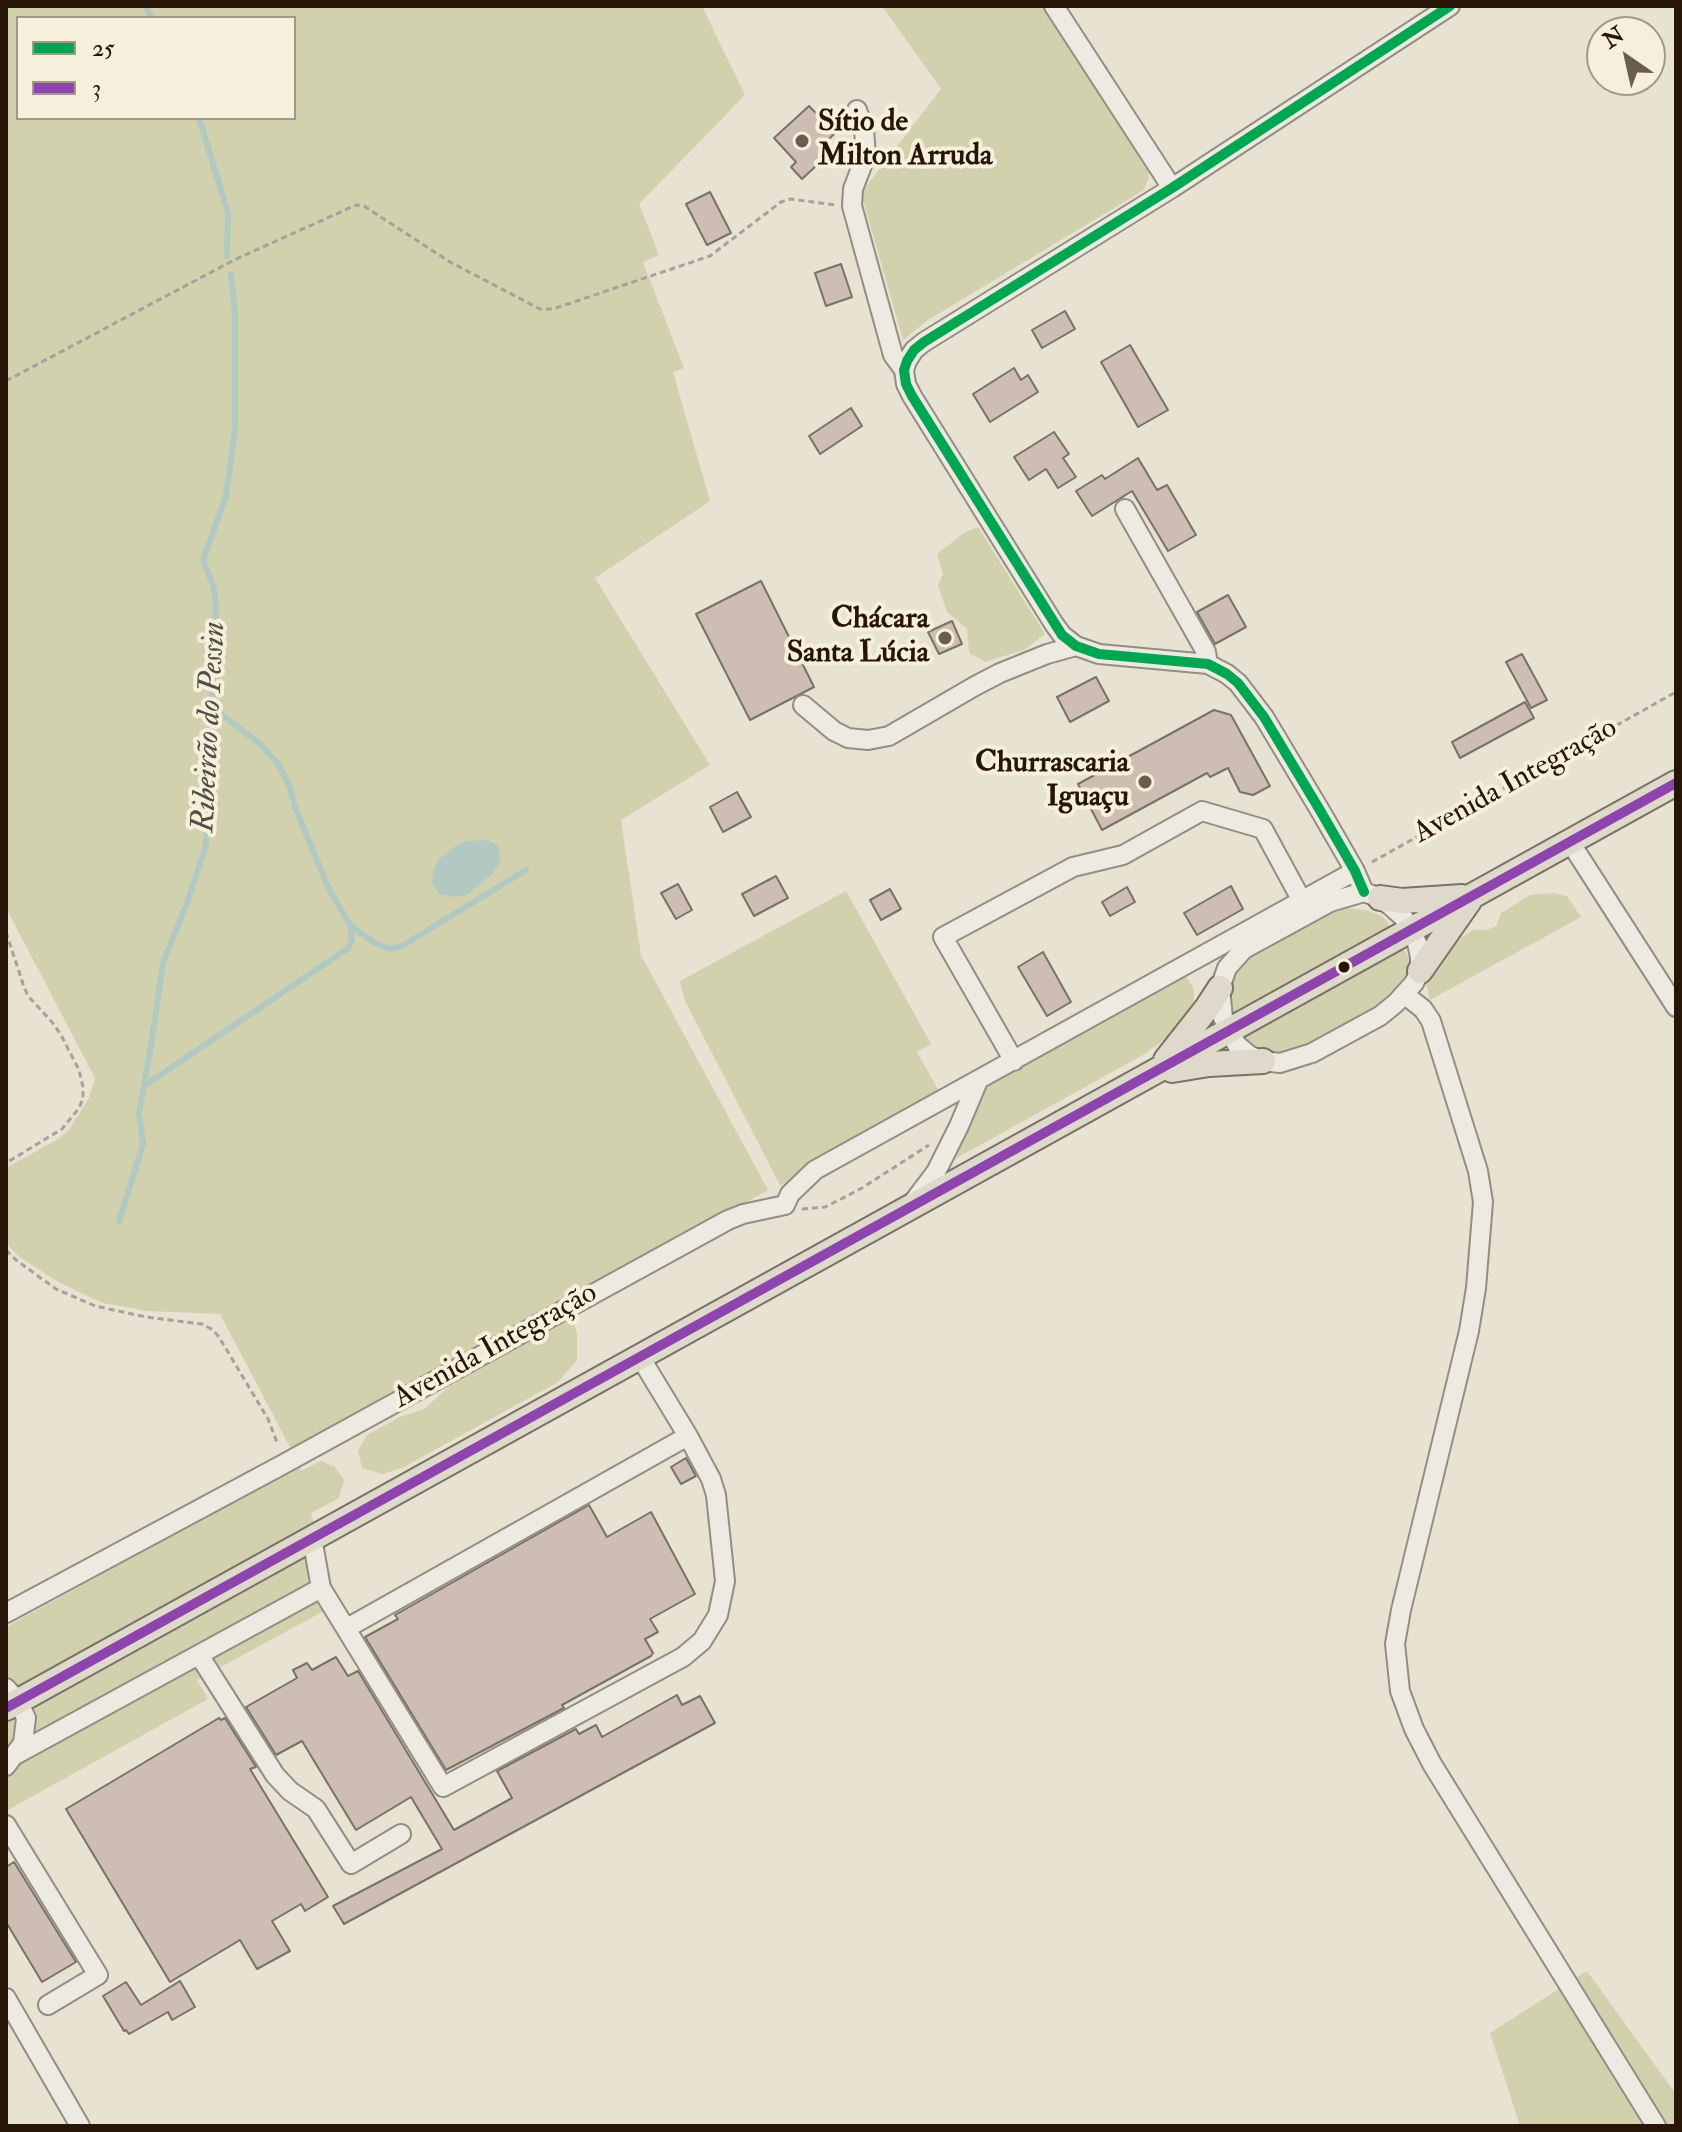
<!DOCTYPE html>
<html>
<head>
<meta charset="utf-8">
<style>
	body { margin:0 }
	#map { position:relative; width:1682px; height:2132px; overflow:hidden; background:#e7e2d1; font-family:"IM FELL Double Pica",serif }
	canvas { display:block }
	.frame { position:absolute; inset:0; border:8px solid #271507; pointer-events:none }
	.legend { position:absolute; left:16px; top:16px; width:280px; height:104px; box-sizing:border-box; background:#f5efdc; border:2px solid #a39887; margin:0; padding:10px 14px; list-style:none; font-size:24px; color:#271507 }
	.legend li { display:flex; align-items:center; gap:16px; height:40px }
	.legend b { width:40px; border:2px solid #a39887 }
	.north { position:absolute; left:1586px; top:16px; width:80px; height:80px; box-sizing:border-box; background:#f5efdc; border:2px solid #a39887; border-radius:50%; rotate:326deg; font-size:22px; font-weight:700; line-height:32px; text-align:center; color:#271507 }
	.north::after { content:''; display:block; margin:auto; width:28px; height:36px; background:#6a5d4e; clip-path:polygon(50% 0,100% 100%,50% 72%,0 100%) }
</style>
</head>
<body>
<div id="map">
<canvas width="1682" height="2132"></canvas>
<div class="frame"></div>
<ul class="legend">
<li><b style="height:10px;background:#00a651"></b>25</li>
<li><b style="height:10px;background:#8e44ad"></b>3</li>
</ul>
<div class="north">N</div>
</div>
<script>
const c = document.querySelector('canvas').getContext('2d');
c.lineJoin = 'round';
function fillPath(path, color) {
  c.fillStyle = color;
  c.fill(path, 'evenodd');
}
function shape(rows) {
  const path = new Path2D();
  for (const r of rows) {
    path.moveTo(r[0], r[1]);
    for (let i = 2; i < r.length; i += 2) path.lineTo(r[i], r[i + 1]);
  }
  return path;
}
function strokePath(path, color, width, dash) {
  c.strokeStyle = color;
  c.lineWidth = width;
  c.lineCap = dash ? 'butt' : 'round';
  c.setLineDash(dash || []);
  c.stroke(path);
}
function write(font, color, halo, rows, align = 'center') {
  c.font = font + ' "IM FELL Double Pica",serif';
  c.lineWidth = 8;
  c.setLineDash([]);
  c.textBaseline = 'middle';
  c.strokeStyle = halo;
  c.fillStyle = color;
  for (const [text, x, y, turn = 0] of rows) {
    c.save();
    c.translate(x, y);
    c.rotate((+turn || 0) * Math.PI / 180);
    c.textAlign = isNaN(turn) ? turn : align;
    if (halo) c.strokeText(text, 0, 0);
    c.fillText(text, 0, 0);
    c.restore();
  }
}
fillPath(shape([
	[6,6,702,6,745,95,639,204,659,255,643,262,684,368,673,372,710,501,595,578,710,765,621,820,641,955,768,1190,559,1306,563,1307,574,1324,577,1334,577,1360,558,1382,402,1468,382,1474,362,1468,358,1451,367,1435,400,1417,424,1409,452,1384,447,1368,293,1453,220,1314,147,1311,103,1303,60,1283,18,1256,6,1243,6,1168,58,1139,69,1130,89,1098,95,1078,6,908],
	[18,18,294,18,294,118,18,118],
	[882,6,1043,6,1147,167,1149,177,1144,190,928,320,903,340,861,193,941,89],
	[978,527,1045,634,1024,650,985,662,969,653,967,629,947,612,938,586,943,574,937,554,964,533],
	[846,891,931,1044,917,1052,940,1093,795,1180,780,1185,685,1001,680,981],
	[1554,893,1567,896,1581,917,1430,1000,1425,980,1449,945,1473,930,1487,930,1496,926,1501,913,1530,895],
	[1347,908,1366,910,1381,916,1386,920,1408,956,1411,964,1409,977,1394,998,1291,1055,1259,1052,1249,1044,1228,1008,1231,983,1237,969,1250,956,1328,912],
	[1186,976,1194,989,1194,1004,1186,1018,1162,1041,1143,1055,953,1160,972,1122,985,1087],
	[321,1461,335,1467,344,1480,339,1498,311,1513,333,1606,197,1680,208,1699,6,1811,6,1627,300,1465,301,1471],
	[1587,1971,1673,2090,1676,2090,1676,2126,1520,2126,1490,2033]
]), '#d2d1ae');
fillPath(shape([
	[486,840,498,845,501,860,493,873,467,895,454,897,439,894,432,884,433,872,439,859,454,847,467,841]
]), '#b2c9c2');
strokePath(shape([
	[145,6,152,18],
	[199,118,228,213,227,257],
	[350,925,375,943,390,949,402,946,526,870],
	[144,1086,347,949,352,941,350,925,328,887,295,807,290,787,278,764,261,745,212,707],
	[119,1222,143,1144,139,1113,151,1046,163,963,187,903,206,845,216,604,213,585,203,560,226,496,235,430,235,313,231,274]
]), '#b2c9c2', 6);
const building = shape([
	[809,106,835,133,823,145,831,152,802,179,791,167,796,162,774,138,809,106],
	[710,192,731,233,707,245,686,204,710,192],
	[841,264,852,297,826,306,815,273,841,264],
	[1065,311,1075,329,1042,348,1032,330,1065,311],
	[1130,345,1168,410,1138,427,1101,362,1130,345],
	[1014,368,1021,380,1028,375,1038,392,990,422,973,394,1014,368],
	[851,408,862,426,820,454,809,436,851,408],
	[1054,432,1069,454,1063,458,1076,477,1058,488,1046,469,1029,480,1014,457,1054,432],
	[1138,458,1157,490,1167,485,1196,535,1168,551,1132,491,1092,516,1076,491,1102,475,1105,479,1138,458],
	[761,581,814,687,750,720,696,614,761,581],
	[1228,595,1246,627,1215,644,1197,612,1228,595],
	[952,621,962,644,939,654,928,632,952,621],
	[1522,654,1547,700,1531,708,1506,662,1522,654],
	[1096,677,1109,701,1070,722,1057,697,1096,677],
	[1525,702,1534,718,1460,758,1452,742,1525,702],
	[1214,710,1231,715,1270,786,1253,795,1240,792,1228,768,1210,777,1207,773,1102,830,1078,784,1214,710],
	[737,792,751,817,723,832,710,807,737,792],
	[776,876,788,898,754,916,742,894,776,876],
	[678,884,692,910,676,919,661,893,678,884],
	[1231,886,1243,909,1197,935,1184,913,1231,886],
	[1127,887,1135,902,1110,916,1102,902,1127,887],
	[890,889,901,909,881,920,870,900,890,889],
	[1043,952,1071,1002,1047,1016,1018,967,1043,952],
	[686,1458,696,1476,681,1484,671,1467,686,1458],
	[589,1505,607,1537,651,1512,695,1594,650,1619,658,1632,645,1639,653,1653,651,1656,562,1705,564,1708,446,1770,365,1637,398,1619,395,1615,589,1505],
	[336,1657,348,1676,358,1671,454,1830,512,1798,497,1771,576,1729,579,1734,596,1725,602,1737,677,1695,682,1705,700,1696,715,1723,344,1924,333,1906,442,1849,411,1797,356,1830,302,1741,276,1755,246,1707,297,1678,293,1670,307,1663,312,1670,336,1657],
	[219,1718,221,1720,225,1718,256,1767,250,1769,328,1897,305,1911,301,1904,272,1921,290,1951,257,1969,240,1940,170,1982,66,1809,219,1718],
	[14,1862,76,1962,42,1982,6,1922,6,1867,14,1862],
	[180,1981,195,2007,172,2020,168,2012,129,2034,126,2030,124,2031,103,1996,126,1982,141,2005,180,1981]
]);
fillPath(building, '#cdbdb3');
strokePath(building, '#787267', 2);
const minor = shape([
	[1054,6,1172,188],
	[857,110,864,130,866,155,853,189,852,206,893,355,904,370,906,384,912,396,1054,624,1062,635,1076,646,1099,654,1208,664,1227,674,1238,683,1264,717,1321,812,1355,871,1364,892],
	[904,370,907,361,914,350,924,342,1172,188,1450,6],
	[1125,509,1206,652,1208,664],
	[803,705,834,731,848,738,868,740,889,736,975,686,1000,673,1047,654,1076,646],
	[1570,842,1676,1007],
	[1364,892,1380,898,1392,907,1403,917,1411,929,1417,943,1420,957,1420,971,1414,983,1396,1003,1380,1016,1312,1053,1280,1063,1263,1061,1249,1055,1237,1045,1223,1018,1220,988,1227,968,1244,949,1330,902,1364,892],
	[1404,994,1423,1009,1431,1021,1478,1171,1483,1202,1476,1288,1469,1331,1401,1610,1395,1644,1400,1691,1414,1729,1432,1764,1656,2126],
	[1014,1061,943,937,1073,867,1123,855,1202,811,1263,829,1302,901],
	[914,1201,936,1172,959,1126,978,1081],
	[321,1588,443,1787,683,1657,702,1641,718,1615,725,1581,716,1495,711,1479,688,1436,640,1357],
	[6,1613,280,1466,728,1220,743,1214,785,1205,790,1194,815,1170,1355,871],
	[347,1628,688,1436],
	[199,1655,275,1775,290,1791,316,1809,351,1864,401,1834],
	[6,1688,18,1701,26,1718,23,1743,6,1766],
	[15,1755,321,1588,312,1538],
	[6,1825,98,1975,48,2005],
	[6,1998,80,2126]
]);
const major = shape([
	[1380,898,1402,901,1462,897],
	[1420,971,1469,901],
	[1166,1060,1207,1008,1220,988],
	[1172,1070,1209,1064,1263,1061],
	[6,1708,1676,783]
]);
strokePath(minor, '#938e83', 22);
strokePath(major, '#787267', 28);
strokePath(shape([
	[6,381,234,260,356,205,364,206,450,262,540,309,553,309,710,256,781,202,790,199,836,205],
	[1372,862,1676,692],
	[6,932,24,987,28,996,52,1022,61,1035,79,1070,83,1087,83,1098,79,1108,62,1129,6,1163],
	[802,1209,825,1207,841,1199,862,1188,929,1145],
	[6,1250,16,1260,56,1289,95,1306,146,1317,202,1324,213,1330,219,1337,268,1419,278,1445]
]), '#a6a19a', 3, [6, 4]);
strokePath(minor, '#eceae1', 18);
strokePath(major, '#dfd9cc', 24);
strokePath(shape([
	[1364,892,1355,871,1321,812,1264,717,1238,683,1227,674,1208,664,1099,654,1076,646,1062,635,912,396,906,384,904,370,907,361,914,350,924,342,1172,188,1450,6]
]), '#00a651', 10);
strokePath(shape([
	[6,1708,1676,783]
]), '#8e44ad', 10);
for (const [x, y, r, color] of [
	[802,141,8,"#6a5d4e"],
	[945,638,8,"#6a5d4e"],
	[1145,782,8,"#6a5d4e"],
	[1344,967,7,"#271507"]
]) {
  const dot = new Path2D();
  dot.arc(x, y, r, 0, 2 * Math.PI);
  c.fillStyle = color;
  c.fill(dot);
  strokePath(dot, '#f5efdc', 3);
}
write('bold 30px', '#271507', '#f5efdc', [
	["Sítio de",818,124,"left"],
	["Milton Arruda",818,158,"left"],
	["Chácara",929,621],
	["Santa Lúcia",929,655],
	["Churrascaria",1129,765],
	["Iguaçu",1129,799]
], 'right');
write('30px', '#271507', '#f5efdc', [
	["Avenida Integração",1516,782,-29],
	["Avenida Integração",496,1347,-29]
]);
write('italic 32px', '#505046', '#f5efdc', [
	["Ribeirão do Pessin",211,727,-87]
]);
</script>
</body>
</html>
